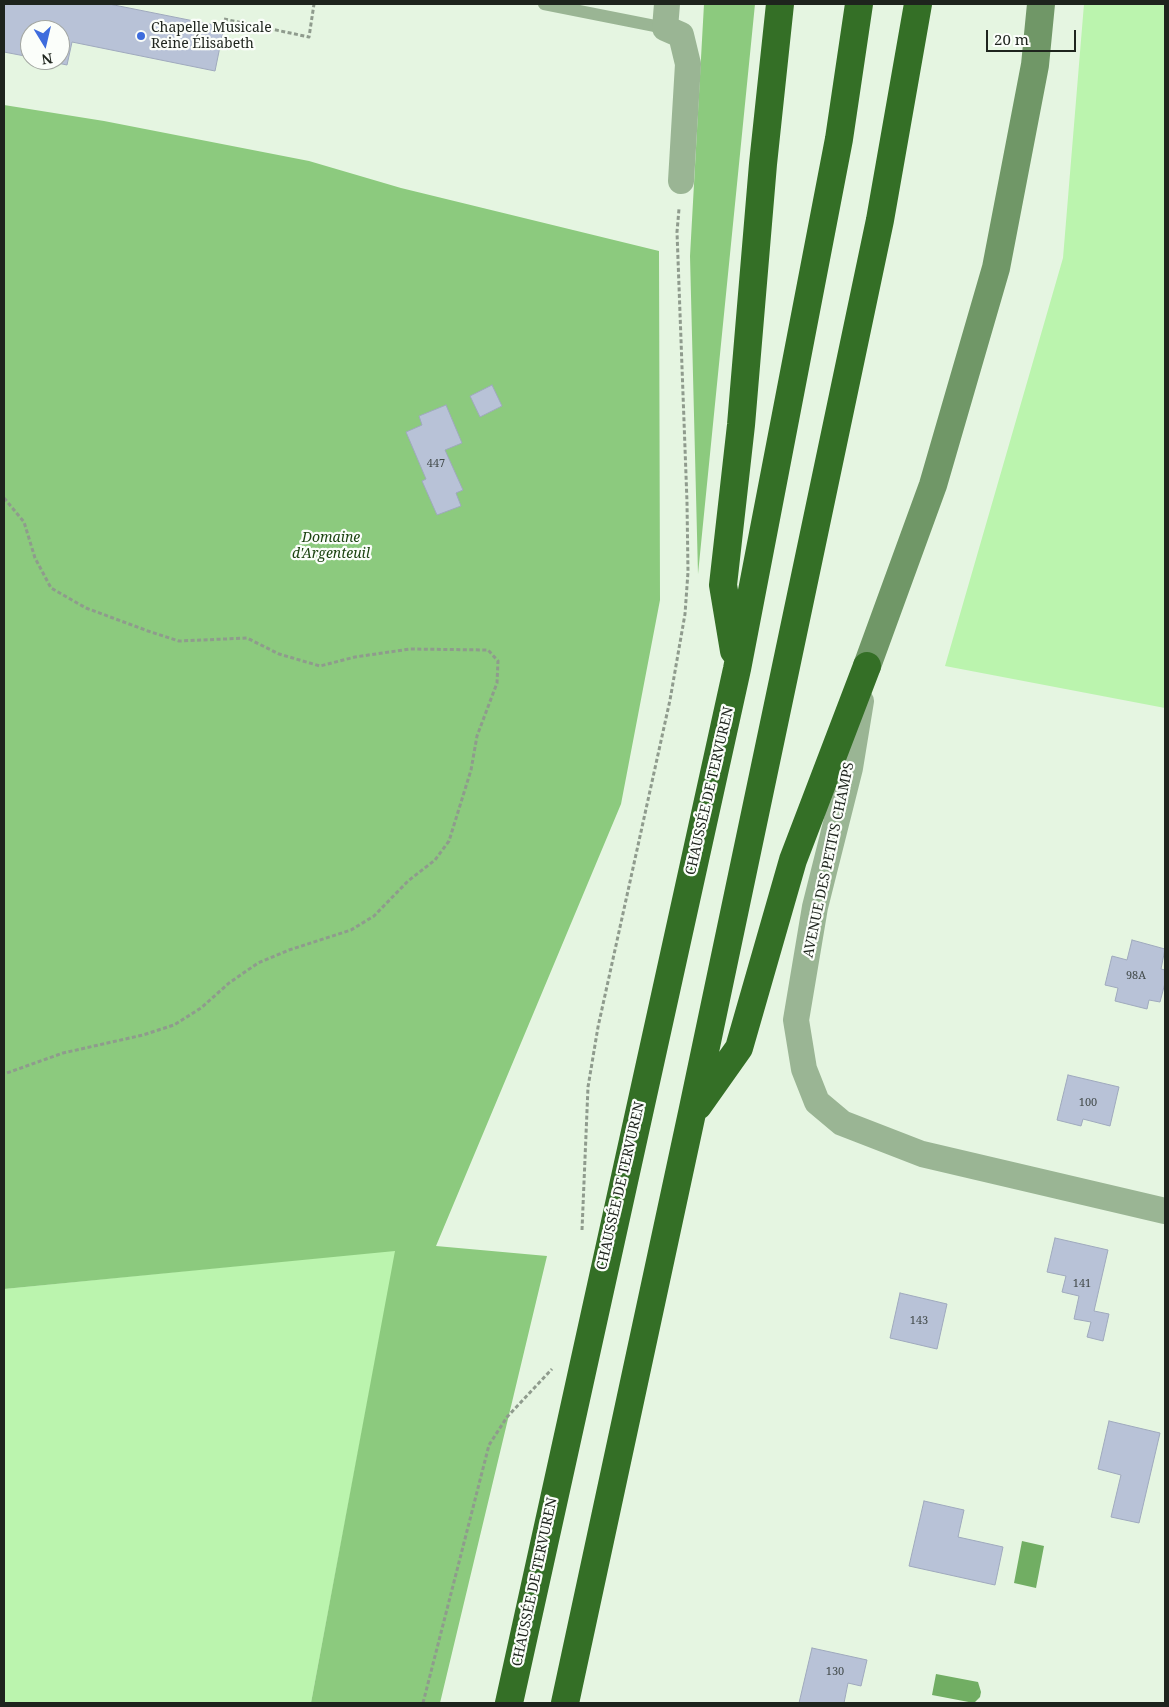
<!DOCTYPE html>
<html>
<head>
<meta charset="utf-8">
<style>
	body { margin:0 }
	#map { position:relative; width:1169px; height:1707px; overflow:hidden; background:#e5f5e1; font-family:"Noto Serif",serif }
	canvas { display:block }
	.frame { position:absolute; inset:0; border:5px solid #1e241d; pointer-events:none }
	.north { position:absolute; left:20px; top:20px; width:50px; height:50px; box-sizing:border-box; background:#fbfefa; border:1px solid #a3a7a2; border-radius:50%; rotate:171deg; font-size:14px; font-weight:700; line-height:20px; text-align:center; color:#1e241d }
	.north::after { content:''; display:block; margin:auto; width:18px; height:22px; background:#3e6cdd; clip-path:polygon(50% 0,100% 100%,50% 72%,0 100%) }
	.scale { position:absolute; left:986px; top:30px; width:90px; height:22px; box-sizing:border-box; border:2px solid #1e241d; border-top:0; padding-left:6px; font-size:15px; line-height:18px; white-space:nowrap; color:#1e241d; -webkit-text-stroke:4px #fbfefa; paint-order:stroke }
</style>
</head>
<body>
<div id="map">
<canvas width="1169" height="1707"></canvas>
<div class="frame"></div>
<div class="north">N</div>
<div class="scale">20 m</div>
</div>
<script>
const c = document.querySelector('canvas').getContext('2d');
c.lineJoin = 'round';
function fillPath(path, color) {
  c.fillStyle = color;
  c.fill(path, 'evenodd');
}
function shape(rows) {
  const path = new Path2D();
  for (const r of rows) {
    path.moveTo(r[0], r[1]);
    for (let i = 2; i < r.length; i += 2) path.lineTo(r[i], r[i + 1]);
  }
  return path;
}
function strokePath(path, color, width, dash) {
  c.strokeStyle = color;
  c.lineWidth = width;
  c.lineCap = dash ? 'butt' : 'round';
  c.setLineDash(dash || []);
  c.stroke(path);
}
function write(font, color, halo, rows, align = 'center') {
  c.font = font + ' "Noto Serif",serif';
  c.lineWidth = 4.5;
  c.setLineDash([]);
  c.textBaseline = 'middle';
  c.strokeStyle = halo;
  c.fillStyle = color;
  for (const [text, x, y, turn = 0] of rows) {
    c.save();
    c.translate(x, y);
    c.rotate((+turn || 0) * Math.PI / 180);
    c.textAlign = isNaN(turn) ? turn : align;
    if (halo) c.strokeText(text, 0, 0);
    c.fillText(text, 0, 0);
    c.restore();
  }
}
fillPath(shape([
	[1084,4,1165,4,1165,708,945,666,1063,258],
	[396,1250,311,1703,4,1703,4,1289]
]), '#bbf4ae');
fillPath(shape([
	[704,4,755,4,698,574,690,256],
	[4,105,104,121,309,161,401,188,659,251,660,600,621,804,436,1246,547,1256,440,1703,311,1703,395,1251,4,1289]
]), '#8cca7e');
fillPath(shape([
	[1022,1541,1044,1546,1036,1588,1014,1583],
	[936,1674,978,1682,981,1692,980,1697,974,1703,932,1695]
]), '#71ae63');
const building = shape([
	[4,4,109,4,224,27,215,71,72,42,67,65,43,60,60,60,60,30,30,30,30,57,4,52,4,4],
	[492,385,502,406,480,417,470,396,492,385],
	[446,405,462,443,445,450,463,490,456,493,461,506,437,515,422,481,426,479,406,432,422,425,419,416,446,405],
	[1132,940,1165,949,1161,969,1165,970,1165,983,1160,1002,1149,1000,1147,1009,1115,1001,1118,988,1105,985,1112,956,1127,960,1132,940],
	[1068,1075,1119,1087,1110,1126,1083,1119,1081,1126,1057,1120,1068,1075],
	[1055,1238,1108,1250,1094,1311,1109,1314,1103,1341,1087,1337,1091,1322,1074,1319,1079,1296,1062,1292,1066,1276,1047,1272,1055,1238],
	[900,1293,947,1304,937,1349,890,1338,900,1293],
	[1109,1421,1160,1433,1139,1523,1111,1517,1121,1475,1098,1469,1109,1421],
	[924,1501,964,1510,958,1537,1003,1547,995,1585,909,1566,924,1501],
	[812,1648,867,1660,861,1686,848,1683,844,1703,799,1703,812,1648]
]);
fillPath(building, '#b8c2d7');
strokePath(building, '#9fa9bd', 1);
strokePath(shape([
	[224,19,309,37,314,4],
	[4,498,24,522,35,558,51,588,86,608,148,631,179,641,247,638,279,654,320,666,355,657,410,649,488,650,498,661,497,683,477,736,471,770,449,841,435,860,408,881,374,916,351,930,289,950,258,963,229,983,201,1008,174,1025,143,1035,63,1053,4,1074],
	[582,1230,588,1087,598,1027,670,700,685,614,688,572,687,502,677,232,679,209],
	[423,1703,489,1445,507,1417,552,1369]
]), '#8f9b8d', 3, [4, 2.5]);
strokePath(shape([
	[544,4,665,28]
]), '#9ab594', 12);
strokePath(shape([
	[667,4,665,28,681,35,688,64,681,181],
	[861,701,850,768,815,907,796,1020,804,1069,817,1102,842,1123,922,1154,1165,1211]
]), '#9ab594', 26);
strokePath(shape([
	[867,666,933,485,996,268,1035,65,1041,4]
]), '#709767', 28);
strokePath(shape([
	[734,651,723,585,741,425,763,164,780,4],
	[698,1106,739,1048,793,860,867,666],
	[509,1703,737,669,839,139,859,4],
	[565,1703,692,1113,880,220,918,4]
]), '#346f26', 28);
for (const [x, y, r, color] of [
	[141,36,5,"#3e6cdd"]
]) {
  const dot = new Path2D();
  dot.arc(x, y, r, 0, 2 * Math.PI);
  c.fillStyle = color;
  c.fill(dot);
  strokePath(dot, '#fbfefa', 2);
}
write('11px', '#444c4c', null, [
	["447",436,464],
	["98A",1136,976],
	["100",1088,1103],
	["141",1082,1284],
	["143",919,1321],
	["130",835,1672]
]);
write('14px', '#1e241d', '#fbfefa', [
	["Chapelle Musicale",151,28],
	["Reine Élisabeth",151,44]
], 'left');
write('italic 14px', '#1b4310', '#fbfefa', [
	["Domaine",331,538],
	["d'Argenteuil",331,554]
]);
write('14px', '#1e241d', '#fbfefa', [
	["CHAUSSÉE DE TERVUREN",710,791,-77],
	["AVENUE DES PETITS CHAMPS",829,860,-78],
	["CHAUSSÉE DE TERVUREN",621,1186,-77],
	["CHAUSSÉE DE TERVUREN",535,1582,-78]
]);
</script>
</body>
</html>
